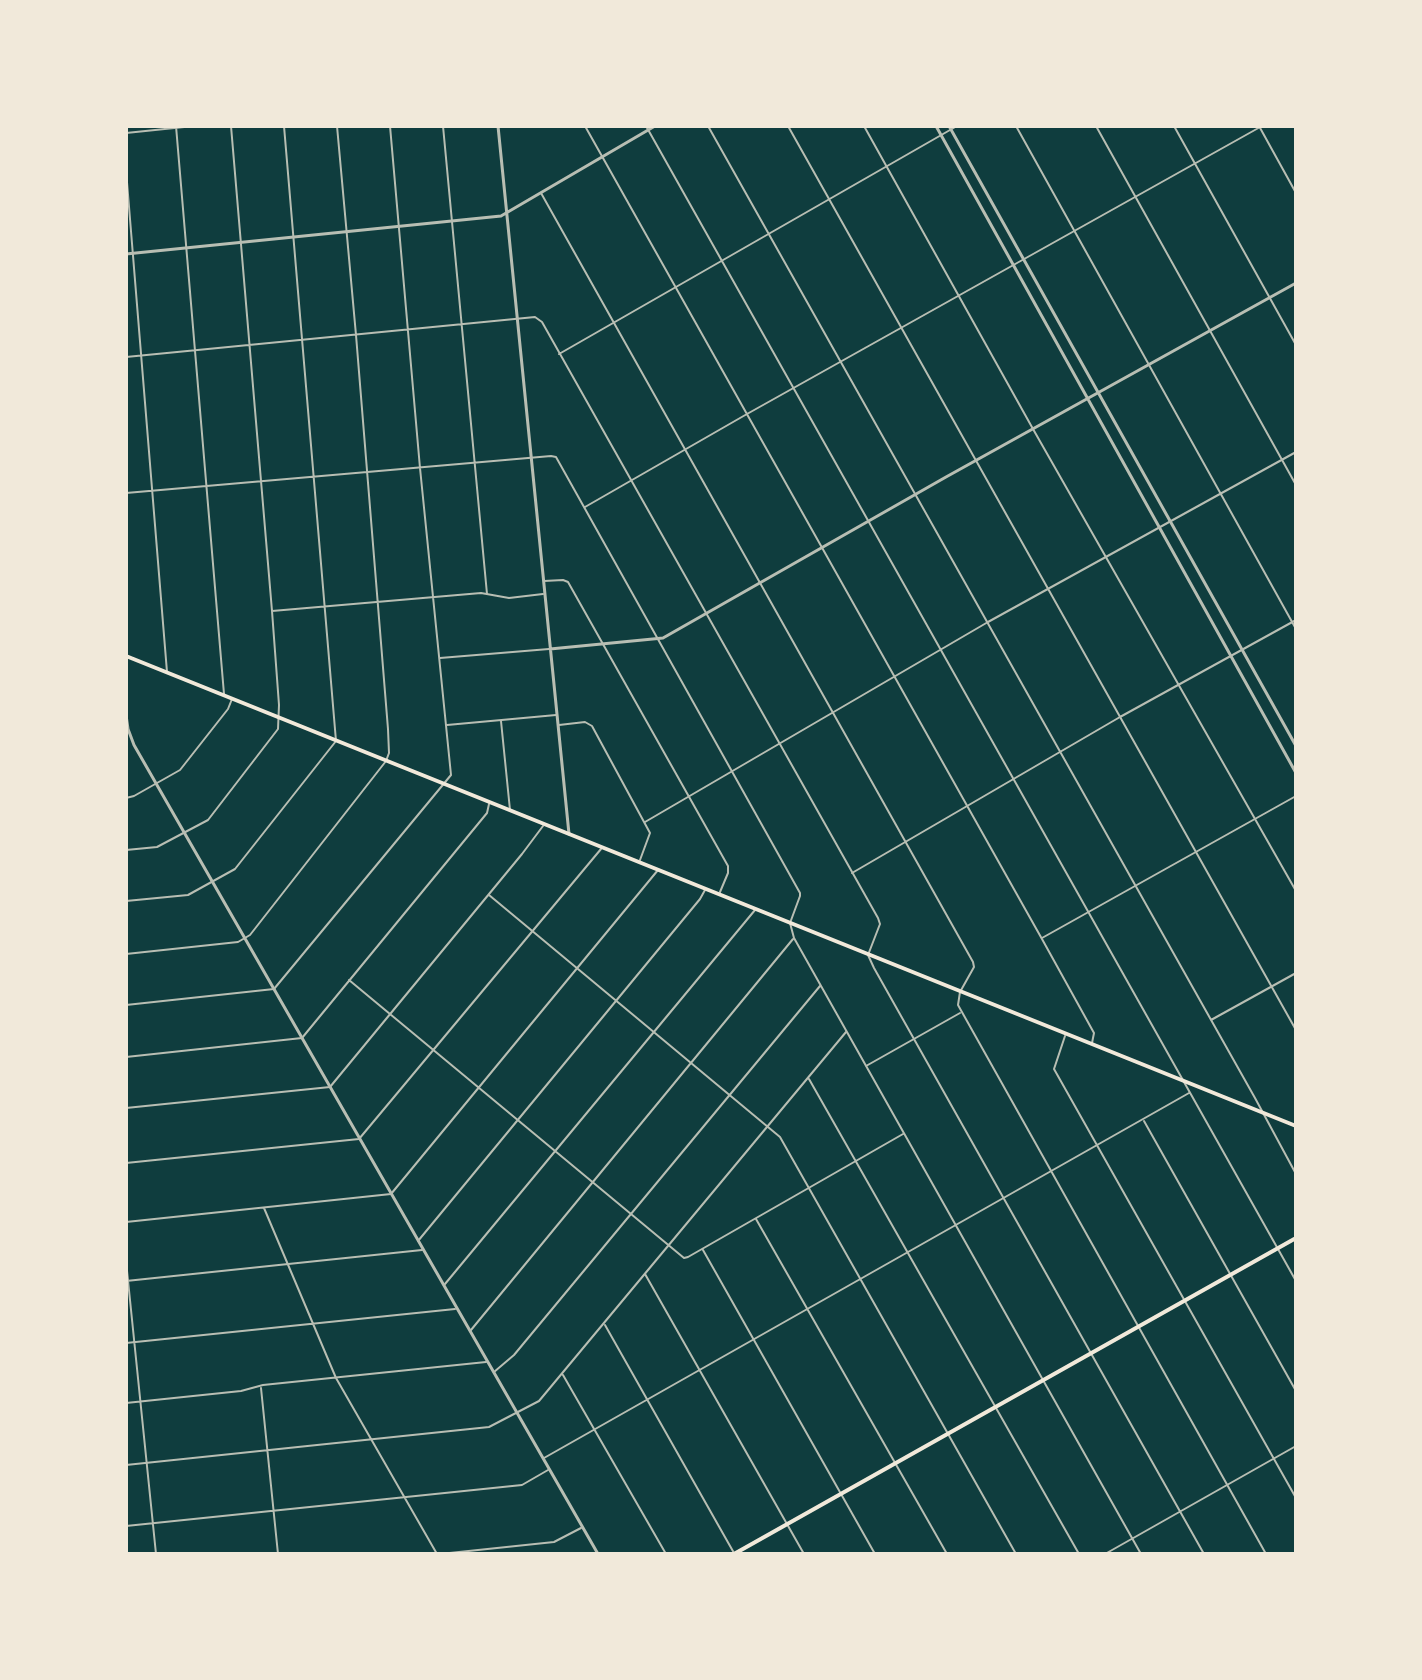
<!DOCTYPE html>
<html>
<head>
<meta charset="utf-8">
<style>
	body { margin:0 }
	#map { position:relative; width:1422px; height:1680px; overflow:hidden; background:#0f3d3e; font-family:"Crimson Pro",serif }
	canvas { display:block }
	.frame { position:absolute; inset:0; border:128px solid #f1e9da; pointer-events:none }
</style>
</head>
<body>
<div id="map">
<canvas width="1422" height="1680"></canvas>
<div class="frame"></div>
</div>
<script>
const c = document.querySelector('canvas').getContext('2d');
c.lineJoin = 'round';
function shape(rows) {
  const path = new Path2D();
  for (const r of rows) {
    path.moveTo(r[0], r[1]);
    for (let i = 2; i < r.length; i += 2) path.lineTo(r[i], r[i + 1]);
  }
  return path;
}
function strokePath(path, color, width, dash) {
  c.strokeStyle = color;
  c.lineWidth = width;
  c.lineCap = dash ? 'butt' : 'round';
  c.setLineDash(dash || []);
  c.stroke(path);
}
strokePath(shape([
	[176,126,224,694],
	[443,126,487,594],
	[585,126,1042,939,1094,1033,1092,1043],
	[646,126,1296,1281],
	[708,126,1255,1098,1296,1174],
	[788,126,1296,1030],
	[864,126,1033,429,1296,891],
	[1016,126,1296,629],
	[1096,126,1296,485],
	[1174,126,1296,345],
	[1259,126,1296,193],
	[126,133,194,126],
	[126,170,167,672],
	[541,193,973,962,974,967,960,992,958,1005,1266,1554],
	[559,354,957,126],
	[126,357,535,317,542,322,878,918,880,924,868,955,874,968,1204,1554],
	[126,493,551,456,556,457,800,893,800,896,790,923,794,938,1141,1554],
	[585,507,747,414,1262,126],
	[544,581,563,580,568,582,728,866,728,873,720,892],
	[272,611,481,593,509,598,543,594],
	[440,658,549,649],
	[501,721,510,810],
	[447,725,556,715],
	[559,725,585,722,592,726,650,833,640,860],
	[126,798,134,796,180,770,228,709,232,699],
	[645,822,988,622,1296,452],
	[126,850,157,847,208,820,278,729,279,705,272,611,231,126],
	[852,873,1120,717,1296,620],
	[489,895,780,1137,1016,1554],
	[126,901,188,895,235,869,336,741,284,126],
	[1042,938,1296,796],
	[126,954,238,942,250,935,386,761,389,753,388,729,356,335,337,126],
	[349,980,684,1258,688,1257,903,1134],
	[126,1005,274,989,451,775,420,468,390,126],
	[1211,1020,1296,973],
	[1065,1036,1054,1069,1296,1498],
	[126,1057,302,1038,487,813,489,804],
	[866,1066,960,1013],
	[809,1079,1079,1554],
	[126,1108,330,1087,522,854,543,826],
	[1144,1121,1296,1391],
	[126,1163,359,1139,601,849],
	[264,1208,336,1378,437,1554],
	[756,1219,947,1554],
	[126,1222,391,1194,658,870],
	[418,1241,700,899,705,890],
	[703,1250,875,1554],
	[126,1261,156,1554],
	[645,1274,804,1554],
	[126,1281,422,1250],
	[445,1284,755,910],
	[605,1325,734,1553],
	[471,1330,793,939],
	[126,1343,455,1309],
	[494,1372,514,1355,820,986],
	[563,1375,666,1554],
	[261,1388,278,1554],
	[126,1403,241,1391,263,1385,486,1362],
	[544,1458,1189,1093],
	[126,1465,489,1427,539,1401,846,1032],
	[126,1526,522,1485,548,1470],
	[440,1554,554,1542,581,1528],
	[1105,1554,1296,1446]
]), '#b8beb3', 2);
strokePath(shape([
	[498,126,569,834],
	[936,126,1296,773],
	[949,126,1296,746],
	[126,254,501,216,655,126],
	[550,649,663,638,946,477,1296,283],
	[126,715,128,729,134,745,598,1554]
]), '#b8beb3', 3);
strokePath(shape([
	[126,656,1296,1126],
	[734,1554,1296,1238]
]), '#f1e9da', 4);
</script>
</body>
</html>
